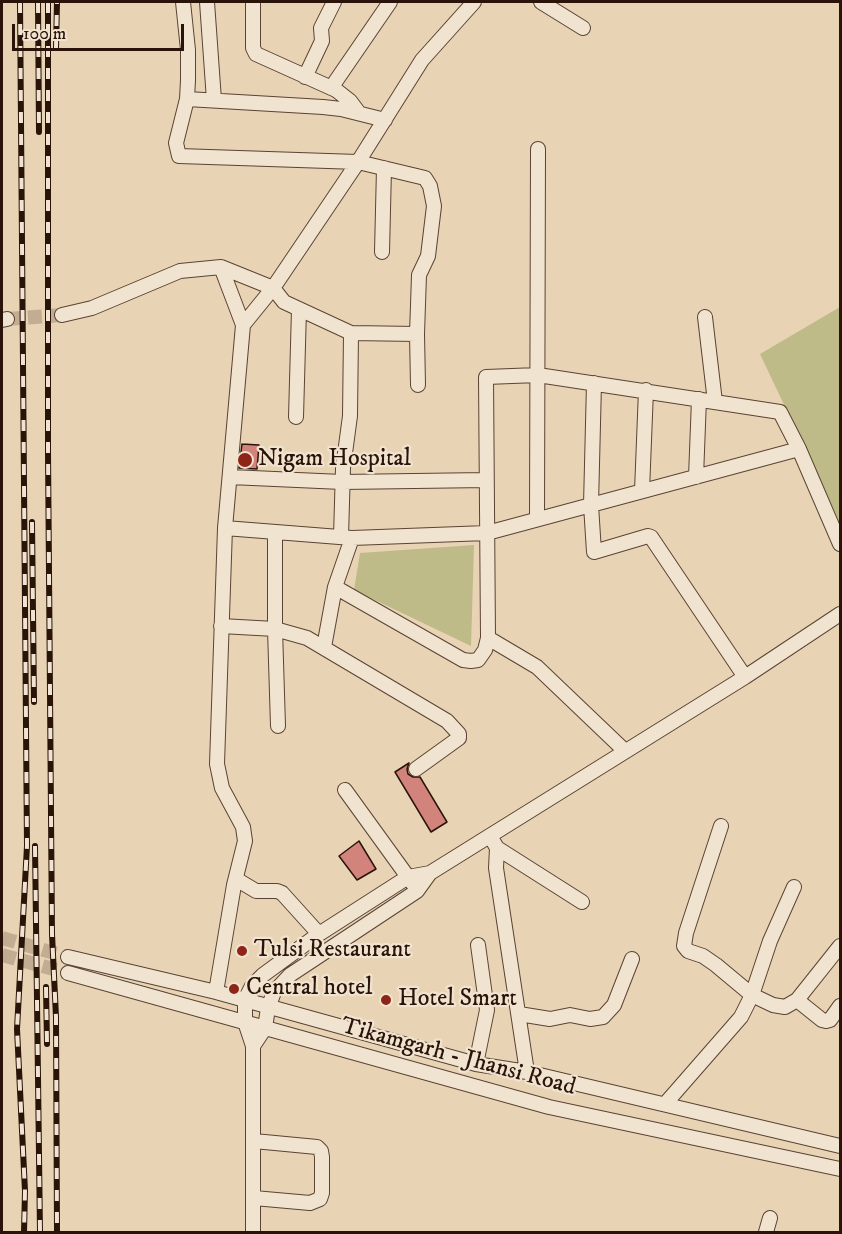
<!DOCTYPE html>
<html>
<head>
<meta charset="utf-8">
<style>
	body { margin:0 }
	#map { position:relative; width:842px; height:1234px; overflow:hidden; background:#e8d4b5; font-family:"IM FELL DW Pica",serif }
	canvas { display:block }
	.frame { position:absolute; inset:0; border:3px solid #2a1309; pointer-events:none }
	.scale { position:absolute; left:12px; top:24px; width:172px; height:27px; box-sizing:border-box; border:3px solid #2a1309; border-top:0; padding-left:8px; font-size:18px; line-height:21px; white-space:nowrap; color:#2a1309; -webkit-text-stroke:4px #f0e3cf; paint-order:stroke }
</style>
</head>
<body>
<div id="map">
<canvas width="842" height="1234"></canvas>
<div class="frame"></div>
<div class="scale">100 m</div>
</div>
<script>
const c = document.querySelector('canvas').getContext('2d');
c.lineJoin = 'round';
function fillPath(path, color) {
  c.fillStyle = color;
  c.fill(path, 'evenodd');
}
function shape(rows) {
  const path = new Path2D();
  for (const r of rows) {
    path.moveTo(r[0], r[1]);
    for (let i = 2; i < r.length; i += 2) path.lineTo(r[i], r[i + 1]);
  }
  return path;
}
function strokePath(path, color, width, dash) {
  c.strokeStyle = color;
  c.lineWidth = width;
  c.lineCap = dash ? 'butt' : 'round';
  c.setLineDash(dash || []);
  c.stroke(path);
}
function write(font, color, halo, rows, align = 'center') {
  c.font = font + ' "IM FELL DW Pica",serif';
  c.lineWidth = 4.5;
  c.setLineDash([]);
  c.textBaseline = 'middle';
  c.strokeStyle = halo;
  c.fillStyle = color;
  for (const [text, x, y, turn = 0] of rows) {
    c.save();
    c.translate(x, y);
    c.rotate((+turn || 0) * Math.PI / 180);
    c.textAlign = isNaN(turn) ? turn : align;
    if (halo) c.strokeText(text, 0, 0);
    c.fillText(text, 0, 0);
    c.restore();
  }
}
fillPath(shape([
	[840,307,840,523,760,354],
	[474,545,471,646,354,590,360,553]
]), '#bebb88');
const building = shape([
	[242,444,259,445,257,469,239,468,242,444],
	[409,763,407,769,408,774,413,777,420,777,447,822,431,832,395,772,409,763],
	[359,841,376,869,357,880,339,856,359,841]
]);
fillPath(building, '#d2837b');
strokePath(building, '#2a1309', 1.5);
strokePath(shape([
	[7,319,62,315],
	[2,938,68,957],
	[2,955,68,973]
]), '#c2ad93', 14, [14, 7]);
const minor = shape([
	[207,2,214,100],
	[253,2,253,48,256,54,336,90,350,101,359,113],
	[474,2,422,60,358,162,273,288,243,325,225,528,352,538,487,533,799,449,840,544],
	[541,2,583,28],
	[305,77,322,41,321,28,334,2],
	[331,88,390,2],
	[187,99,323,107,341,109,385,120],
	[382,252,384,168],
	[221,267,243,325],
	[62,315,92,308,180,271,221,267,273,288,284,302,351,333,417,334,419,275,428,256,434,206,430,186,425,178,358,162,179,156,176,143,187,99,188,80,188,50,183,2],
	[705,317,715,402],
	[2,320,7,319],
	[417,334,418,385],
	[594,383,591,505,594,552,648,536,651,537,745,677],
	[296,417,299,309],
	[230,477,342,482,486,480],
	[696,477,699,399],
	[642,491,646,390],
	[537,519,538,149],
	[275,532,275,629,278,726],
	[341,537,343,468,350,416,351,333],
	[352,538,335,587,463,660,471,661,478,660,485,650,488,638,486,377,538,375,780,412,799,449],
	[221,626,275,629,307,638,447,721,459,734,459,738,416,769],
	[488,638,537,667,625,751],
	[324,647,335,587],
	[345,790,413,884],
	[721,826,686,933,684,946,688,951,703,956,716,965,752,995,773,1005,785,1007,797,1000,840,946],
	[493,841,497,848,582,902],
	[497,848,496,868,527,1072],
	[236,879,256,891,277,891,282,893,319,934],
	[68,957,216,992,476,1064,527,1072,840,1146],
	[68,973,549,1107,840,1169],
	[216,992,234,885,245,841,243,827,222,788,217,764,225,528],
	[797,1000,822,1020,826,1021,830,1020,840,1006],
	[519,1014,550,1019,570,1015,590,1019,603,1017,614,1005,632,959],
	[253,1046,265,1028,268,1008,274,992,290,975,417,891,430,873,745,677,840,614],
	[476,1064,487,1010,478,945],
	[665,1104,741,1017,752,995,770,941,794,887],
	[254,1198,310,1203,320,1199,322,1193,322,1157,321,1151,317,1147,254,1141],
	[253,1232,253,1046,245,1022,245,1002,248,994,252,986,263,975,319,934,408,877,430,873],
	[766,1232,770,1218]
]);
strokePath(minor, '#5a4334', 16);
strokePath(minor, '#f0e3cf', 14);
const rail = shape([
	[20,2,27,846,17,1029,25,1191,24,1232],
	[38,2,39,132],
	[48,2,48,452,52,934,56,1017,57,1232],
	[56,48,57,2],
	[32,522,34,702],
	[35,846,40,1232],
	[46,987,47,1044]
]);
strokePath(rail, '#2a1309', 6);
strokePath(rail, '#f0e3cf', 4, [11]);
for (const [x, y, r, color] of [
	[245,460,8,"#8f2418"],
	[242,951,6,"#8f2418"],
	[234,989,6,"#8f2418"],
	[386,1000,6,"#8f2418"]
]) {
  const dot = new Path2D();
  dot.arc(x, y, r, 0, 2 * Math.PI);
  c.fillStyle = color;
  c.fill(dot);
  strokePath(dot, '#f0e3cf', 2);
}
write('24px', '#2a1309', '#f0e3cf', [
	["Nigam Hospital",258,460],
	["Tulsi Restaurant",254,951],
	["Central hotel",246,989],
	["Hotel Smart",398,1000]
], 'left');
write('24px', '#2a1309', '#f0e3cf', [
	["Tikamgarh - Jhansi Road",458,1058,15]
]);
</script>
</body>
</html>
